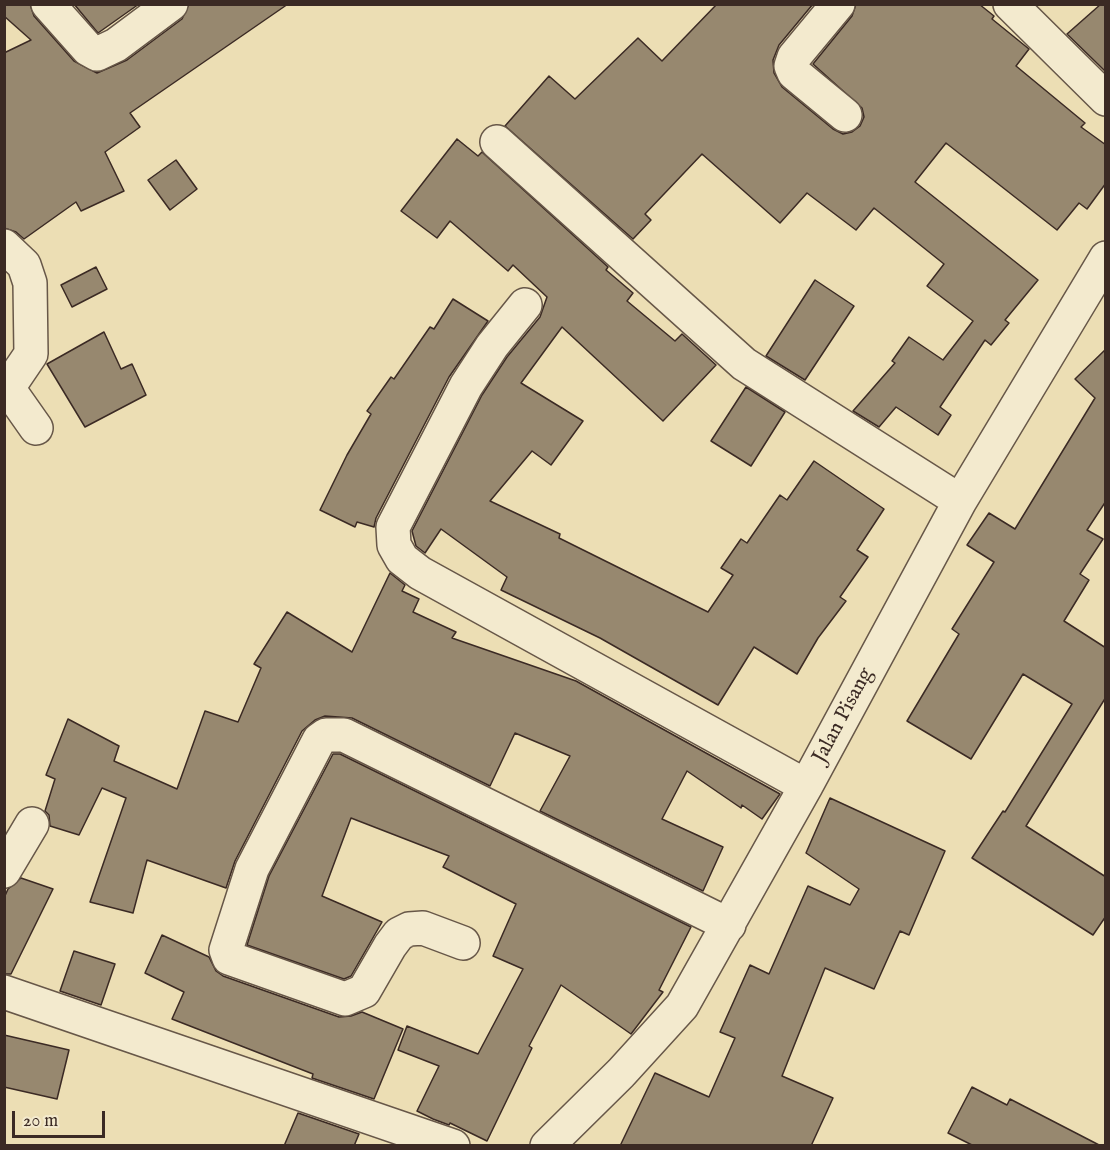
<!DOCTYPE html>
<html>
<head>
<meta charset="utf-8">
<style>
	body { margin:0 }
	#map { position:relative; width:1110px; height:1150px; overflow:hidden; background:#ecdeb4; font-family:"IM FELL English",serif }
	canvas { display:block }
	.frame { position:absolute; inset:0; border:6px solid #3b2a24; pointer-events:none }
	.scale { position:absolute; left:12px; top:1111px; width:93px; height:27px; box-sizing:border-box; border:3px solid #3b2a24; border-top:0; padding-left:8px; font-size:18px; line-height:21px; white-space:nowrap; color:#3b2a24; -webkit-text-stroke:4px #f3eace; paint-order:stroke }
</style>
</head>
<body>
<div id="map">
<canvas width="1110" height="1150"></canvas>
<div class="frame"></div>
<div class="scale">20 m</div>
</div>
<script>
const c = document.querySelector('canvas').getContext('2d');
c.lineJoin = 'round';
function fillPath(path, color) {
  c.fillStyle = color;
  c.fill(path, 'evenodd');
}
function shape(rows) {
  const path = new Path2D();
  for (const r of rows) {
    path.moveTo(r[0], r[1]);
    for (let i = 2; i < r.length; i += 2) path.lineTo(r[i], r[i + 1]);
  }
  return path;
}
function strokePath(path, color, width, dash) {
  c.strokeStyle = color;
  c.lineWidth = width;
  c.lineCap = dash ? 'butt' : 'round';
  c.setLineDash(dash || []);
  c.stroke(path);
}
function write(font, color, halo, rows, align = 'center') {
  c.font = font + ' "IM FELL English",serif';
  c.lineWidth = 4.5;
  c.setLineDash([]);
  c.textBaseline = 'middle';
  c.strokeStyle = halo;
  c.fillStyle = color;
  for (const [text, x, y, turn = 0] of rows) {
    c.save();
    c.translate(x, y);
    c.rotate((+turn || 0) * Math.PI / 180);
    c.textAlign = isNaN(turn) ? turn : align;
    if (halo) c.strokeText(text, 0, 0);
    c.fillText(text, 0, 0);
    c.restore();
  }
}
const building = shape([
	[4,4,30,4,34,16,74,61,97,73,127,60,182,19,189,4,288,4,130,113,140,127,105,152,124,191,81,211,76,202,24,239,16,232,4,228,4,53,31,40,4,16,4,4],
	[74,4,139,4,98,33,74,4],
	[717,4,813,4,779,45,773,60,774,73,782,87,833,129,843,134,852,132,860,126,864,117,862,108,813,64,852,16,856,4,979,4,994,16,992,19,1029,49,1016,66,1085,123,1081,127,1106,145,1106,183,1087,209,1079,203,1057,230,946,143,915,182,1038,280,1005,320,1009,323,991,345,985,340,940,407,951,415,938,435,896,407,879,427,853,411,895,363,892,361,909,337,943,360,973,321,927,286,944,264,874,208,856,230,807,193,780,223,702,154,645,214,651,220,633,239,505,126,549,76,575,99,638,38,662,61,717,4],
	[1101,4,1106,4,1106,72,1067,34,1101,4],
	[457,139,478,156,482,152,608,267,606,270,633,293,627,301,675,341,682,334,716,365,663,421,562,327,521,383,583,421,551,465,532,451,490,501,560,534,559,538,708,612,733,575,721,568,741,539,747,543,780,495,787,500,814,461,884,509,857,550,868,557,840,597,846,601,818,638,797,674,754,647,718,705,600,638,501,590,507,577,441,529,425,553,416,546,412,531,482,395,507,357,540,317,547,297,513,265,508,271,450,221,437,238,401,211,457,139],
	[176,160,197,189,170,210,148,180,176,160],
	[96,267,107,289,72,307,61,285,96,267],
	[815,280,854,306,805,380,766,356,815,280],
	[453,299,488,321,449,377,376,518,374,527,357,522,355,527,320,510,347,455,371,414,367,411,391,377,394,379,430,327,434,329,453,299],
	[104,332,121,369,132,364,146,395,85,427,47,364,104,332],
	[1106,349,1106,501,1087,530,1103,539,1080,574,1089,580,1064,621,1106,648,1106,697,1026,826,1106,877,1106,916,1093,935,972,858,1003,811,1005,812,1072,704,1023,674,971,759,907,721,959,634,952,629,994,562,967,545,989,513,1015,529,1095,398,1075,379,1106,349],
	[746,387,785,412,751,466,711,441,746,387],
	[390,573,405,585,402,591,419,599,413,612,456,632,452,638,576,681,780,794,762,819,742,805,741,808,687,771,662,819,723,847,703,891,540,811,570,756,515,733,490,786,352,718,325,716,315,720,302,731,235,861,226,888,147,860,133,913,90,902,126,798,102,788,79,835,50,826,49,815,45,811,55,779,46,775,68,719,119,746,114,761,177,789,205,711,238,722,261,668,254,664,287,612,352,652,390,573],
	[333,754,340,754,691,927,659,990,663,992,631,1034,561,985,529,1046,532,1048,487,1141,450,1123,449,1125,433,1119,417,1111,439,1066,398,1050,407,1026,478,1054,523,969,493,956,516,904,443,867,449,856,351,818,322,896,382,922,351,976,344,979,247,945,269,876,333,754],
	[830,798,945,851,909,935,900,931,874,989,825,968,782,1076,833,1098,811,1146,620,1146,655,1073,709,1097,735,1038,720,1032,750,965,769,974,808,886,850,905,859,889,806,853,830,798],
	[21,878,53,889,11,974,4,974,4,898,8,889,21,878],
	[162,935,209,957,216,971,223,976,339,1017,351,1016,362,1012,403,1029,374,1099,312,1078,313,1074,172,1019,184,992,145,973,162,935],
	[74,951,115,964,101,1005,60,991,74,951],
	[4,1035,69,1050,57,1099,4,1087,4,1035],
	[972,1087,1007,1105,1010,1099,1101,1146,974,1146,948,1133,972,1087],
	[298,1113,359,1134,354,1146,284,1146,298,1113]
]);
fillPath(building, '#97886f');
strokePath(building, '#3b2a24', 1.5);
const minor = shape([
	[48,4,88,49,97,54,116,45,171,4],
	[838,4,794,57,791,66,794,73,845,115],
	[1010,4,1106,99],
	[497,142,744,364,960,501],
	[4,246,24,265,30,283,31,354,10,385,10,391,36,428],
	[525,305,492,346,466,386,393,527,394,545,402,559,420,573,806,786],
	[4,871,32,824],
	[463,943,423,928,409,929,399,934,390,946,364,991,345,999,229,958,226,950,252,869,319,740,326,735,344,735,729,925],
	[4,992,453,1146],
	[547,1146,621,1073,682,1006,806,786,960,501,1106,258]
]);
strokePath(minor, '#675748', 36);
strokePath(minor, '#f3eace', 33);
write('21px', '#3b2a24', '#f3eace', [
	["Jalan Pisang",844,716,-62]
]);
</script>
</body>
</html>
